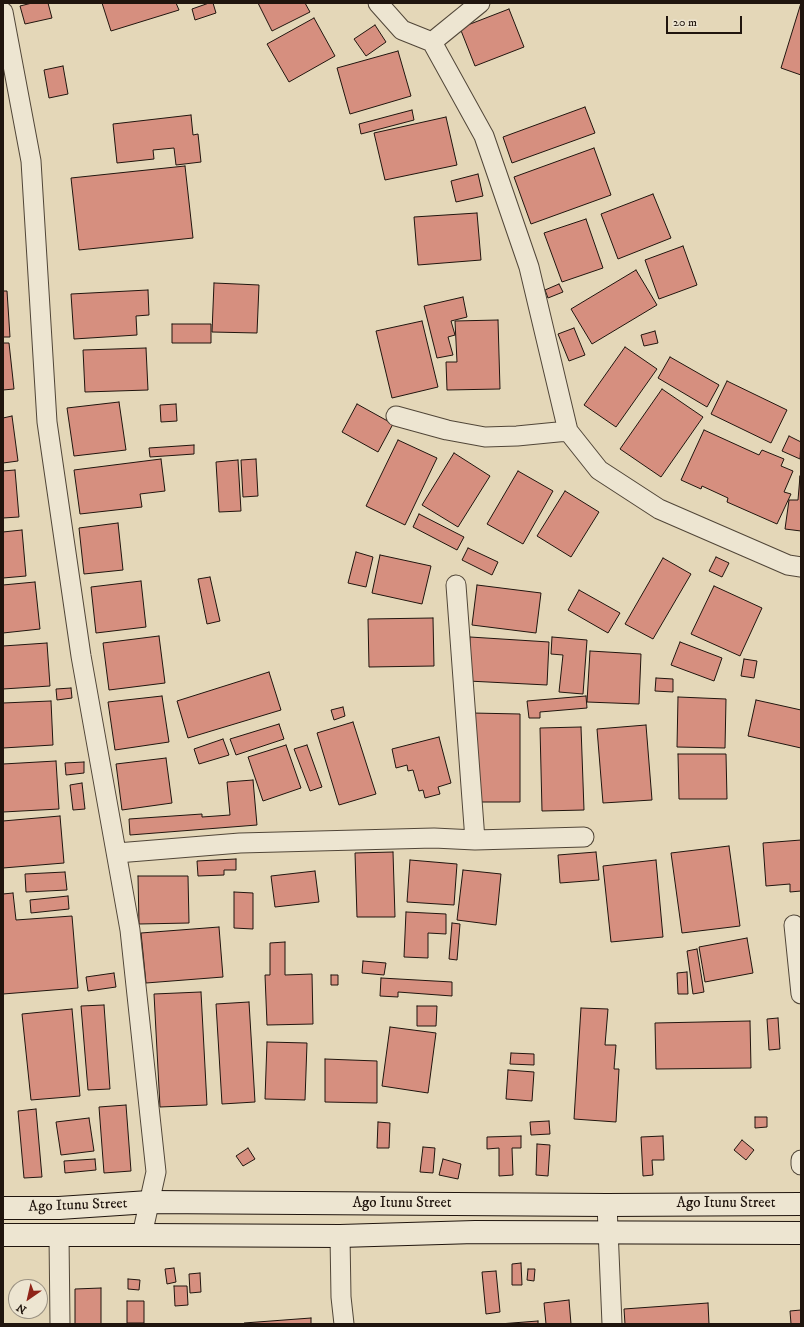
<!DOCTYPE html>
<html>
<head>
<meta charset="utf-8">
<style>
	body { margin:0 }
	#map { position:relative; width:804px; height:1327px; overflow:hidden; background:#e4d7b8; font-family:"IM FELL DW Pica",serif }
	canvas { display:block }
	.frame { position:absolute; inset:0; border:4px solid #20150e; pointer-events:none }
	.north { position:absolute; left:8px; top:1279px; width:40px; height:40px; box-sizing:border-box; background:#ede5d1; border:1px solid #9b9283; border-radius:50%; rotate:214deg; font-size:11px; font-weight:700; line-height:16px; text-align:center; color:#20150e }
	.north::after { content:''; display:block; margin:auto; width:14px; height:18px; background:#8f2418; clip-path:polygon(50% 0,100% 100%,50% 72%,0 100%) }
	.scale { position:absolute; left:666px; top:16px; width:76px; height:18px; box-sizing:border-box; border:2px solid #20150e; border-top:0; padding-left:5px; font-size:12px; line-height:14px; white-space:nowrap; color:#20150e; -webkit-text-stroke:3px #ede5d1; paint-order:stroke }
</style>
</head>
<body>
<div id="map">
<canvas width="804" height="1327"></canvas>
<div class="frame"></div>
<div class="north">N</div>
<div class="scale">20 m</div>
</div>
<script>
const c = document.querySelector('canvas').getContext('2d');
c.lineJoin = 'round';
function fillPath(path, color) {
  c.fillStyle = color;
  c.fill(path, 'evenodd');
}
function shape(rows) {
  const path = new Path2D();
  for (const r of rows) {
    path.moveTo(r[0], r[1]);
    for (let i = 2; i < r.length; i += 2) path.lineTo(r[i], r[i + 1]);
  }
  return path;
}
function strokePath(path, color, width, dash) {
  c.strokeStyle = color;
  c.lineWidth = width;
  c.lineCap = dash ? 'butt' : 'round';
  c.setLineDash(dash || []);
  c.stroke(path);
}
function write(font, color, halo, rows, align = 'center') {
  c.font = font + ' "IM FELL DW Pica",serif';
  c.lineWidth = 3;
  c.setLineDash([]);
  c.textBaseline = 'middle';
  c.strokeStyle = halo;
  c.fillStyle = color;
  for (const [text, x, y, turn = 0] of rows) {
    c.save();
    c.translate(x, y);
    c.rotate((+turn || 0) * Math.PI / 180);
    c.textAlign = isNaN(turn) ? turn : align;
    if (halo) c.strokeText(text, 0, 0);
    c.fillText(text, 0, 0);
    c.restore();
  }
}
const building = shape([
	[32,3,48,3,52,18,25,24,20,6,32,3],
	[102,3,176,3,179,10,111,31,102,3],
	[209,3,213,3,216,13,195,20,192,9,209,3],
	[258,3,305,3,310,12,272,31,258,3],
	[801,3,801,75,781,68,801,3],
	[509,9,524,47,475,66,460,28,509,9],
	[314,18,335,56,289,82,267,44,314,18],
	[375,25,386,42,366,56,354,39,375,25],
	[398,51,411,96,350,114,337,68,398,51],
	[63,66,68,94,49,98,44,70,63,66],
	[585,107,595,133,512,163,503,137,585,107],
	[412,110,414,120,361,134,359,124,412,110],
	[191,115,193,135,198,134,201,162,176,165,174,148,153,150,154,159,117,163,113,124,191,115],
	[446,117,457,165,385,180,374,133,446,117],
	[594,148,611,195,531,224,514,177,594,148],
	[185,166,193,238,79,250,71,178,185,166],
	[478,174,483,196,456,202,451,181,478,174],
	[653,194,671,238,618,259,601,214,653,194],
	[477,213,481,260,418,265,414,217,477,213],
	[586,219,603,268,562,282,544,233,586,219],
	[683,246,697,285,659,299,645,260,683,246],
	[636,270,657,305,592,344,571,309,636,270],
	[214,283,259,285,257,333,212,332,214,283],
	[559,284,563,292,548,298,545,290,559,284],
	[148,290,149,315,136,316,137,335,74,339,71,294,148,290],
	[3,291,7,291,10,337,3,337,3,291],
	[463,297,467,317,451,321,455,335,448,337,453,355,437,358,424,306,463,297],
	[498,320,500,389,447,390,446,362,457,362,455,321,498,320],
	[422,321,438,387,392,398,376,331,422,321],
	[172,324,211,324,211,343,172,343,172,324],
	[574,328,585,355,569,361,558,334,574,328],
	[655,331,658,343,644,346,641,335,655,331],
	[3,343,9,343,14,389,3,390,3,343],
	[625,347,657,369,616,427,584,405,625,347],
	[146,348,148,390,85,392,83,350,146,348],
	[670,357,719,385,707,407,658,378,670,357],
	[727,381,787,410,771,443,711,414,727,381],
	[662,389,703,417,661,477,620,449,662,389],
	[119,402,126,450,74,456,67,408,119,402],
	[176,404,177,421,161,422,160,405,176,404],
	[357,404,393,424,378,452,342,432,357,404],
	[12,416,18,461,3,463,3,418,12,416],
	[704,430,759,455,762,450,784,459,781,466,793,471,784,492,791,494,777,524,727,502,728,498,702,486,701,489,681,480,704,430],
	[789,436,801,442,800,459,782,451,789,436],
	[398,440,437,458,405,525,366,506,398,440],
	[194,445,194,454,150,457,149,448,194,445],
	[454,453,490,476,458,527,422,505,454,453],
	[161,459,165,491,140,494,142,507,80,514,74,470,161,459],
	[256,459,258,496,243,497,241,460,256,459],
	[238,460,241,511,219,512,216,462,238,460],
	[15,470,19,517,3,518,3,471,15,470],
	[518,471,553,491,523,544,487,524,518,471],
	[800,476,801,531,785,529,789,500,798,500,800,476],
	[565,491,599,512,571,557,537,536,565,491],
	[419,514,464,537,457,550,413,527,419,514],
	[118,523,123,570,84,574,79,528,118,523],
	[22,530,26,576,3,578,3,532,22,530],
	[468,548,498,562,492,575,462,560,468,548],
	[356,552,373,557,366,587,348,583,356,552],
	[380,555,431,566,422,604,372,593,380,555],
	[716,557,729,563,722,577,709,571,716,557],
	[663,558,691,574,653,639,625,624,663,558],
	[210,577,220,621,207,624,198,579,210,577],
	[141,581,146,627,96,633,91,587,141,581],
	[35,582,40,629,3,633,3,585,35,582],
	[477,585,541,593,536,633,472,625,477,585],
	[714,586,762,608,740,656,691,634,714,586],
	[579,590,620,613,608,633,568,610,579,590],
	[433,618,434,666,369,667,368,619,433,618],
	[159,636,165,683,109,690,103,643,159,636],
	[470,637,549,642,547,685,468,681,470,637],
	[552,637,587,640,583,694,559,692,563,655,551,654,552,637],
	[680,642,722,658,714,681,671,665,680,642],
	[47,643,50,686,3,689,3,646,47,643],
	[590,651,641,654,639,704,587,702,590,651],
	[744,659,757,661,754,678,741,676,744,659],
	[269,672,281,710,188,738,177,701,269,672],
	[656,678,673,679,673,692,655,691,656,678],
	[71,688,72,698,57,700,56,689,71,688],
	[162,696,169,742,115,750,108,702,162,696],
	[586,696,587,708,540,712,540,718,529,718,527,701,586,696],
	[678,697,726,699,725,748,677,747,678,697],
	[756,700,801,710,801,748,748,736,756,700],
	[51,701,53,745,3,748,3,703,51,701],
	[343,707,345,716,334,720,331,710,343,707],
	[472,713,520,714,520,802,472,802,472,713],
	[353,722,376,794,339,805,317,733,353,722],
	[279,724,284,739,236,755,230,739,279,724],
	[646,725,652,800,603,803,597,729,646,725],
	[581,727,584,810,542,811,540,728,581,727],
	[439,737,451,783,438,787,440,794,425,798,423,790,419,791,413,770,408,771,407,765,396,768,392,749,439,737],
	[223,739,229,755,199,764,194,749,223,739],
	[286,745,301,788,263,801,248,757,286,745],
	[307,745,322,787,310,791,294,749,307,745],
	[678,754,726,754,727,799,679,799,678,754],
	[166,758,172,803,122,810,116,764,166,758],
	[56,761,59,809,3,812,3,764,56,761],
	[84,762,84,773,66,775,65,763,84,762],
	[253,780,257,825,130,835,129,819,202,814,202,817,230,815,227,782,253,780],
	[82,783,85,809,73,810,70,785,82,783],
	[60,816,64,863,3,868,3,821,60,816],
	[801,840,801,891,790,892,790,884,766,886,763,843,801,840],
	[729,846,740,926,682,933,671,853,729,846],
	[393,852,395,917,357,917,355,853,393,852],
	[596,852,599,880,560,883,558,855,596,852],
	[236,859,236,870,224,870,224,875,198,876,197,861,236,859],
	[410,860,457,864,454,905,407,902,410,860],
	[656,860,663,937,611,942,603,866,656,860],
	[463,870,501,874,496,925,457,920,463,870],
	[315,871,319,902,275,907,271,876,315,871],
	[65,872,67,890,26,892,25,874,65,872],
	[138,876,188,876,189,923,139,924,138,876],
	[234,892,253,893,253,929,234,928,234,892],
	[13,893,16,920,72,916,78,988,3,994,3,894,13,893],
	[68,896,69,909,31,913,30,900,68,896],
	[406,912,446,914,446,934,428,933,428,958,404,957,406,912],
	[452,923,460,924,457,960,449,959,452,923],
	[219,927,223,977,146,983,141,933,219,927],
	[747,938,753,973,705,982,699,947,747,938],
	[285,942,285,975,312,974,313,1024,267,1025,265,975,270,975,270,943,285,942],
	[697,949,704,992,693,994,687,951,697,949],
	[363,961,386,963,384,975,362,973,363,961],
	[687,972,688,994,678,994,677,973,687,972],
	[114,973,116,987,88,991,86,977,114,973],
	[331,975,338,975,338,985,331,985,331,975],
	[381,978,452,982,452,996,398,992,398,997,380,996,381,978],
	[201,992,207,1105,160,1107,154,994,201,992],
	[249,1002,255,1102,222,1104,216,1004,249,1002],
	[104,1005,110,1089,88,1090,81,1006,104,1005],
	[417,1006,437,1006,436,1026,417,1026,417,1006],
	[581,1008,608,1009,605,1045,616,1045,614,1069,619,1069,616,1122,574,1119,581,1008],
	[72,1009,80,1096,31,1100,22,1014,72,1009],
	[778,1018,780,1049,769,1050,767,1019,778,1018],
	[750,1021,751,1068,656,1069,655,1023,750,1021],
	[390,1027,436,1033,428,1093,382,1086,390,1027],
	[267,1042,307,1043,305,1100,265,1099,267,1042],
	[511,1053,534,1054,534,1065,510,1064,511,1053],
	[325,1059,377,1061,377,1103,325,1102,325,1059],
	[508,1070,534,1072,532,1101,506,1099,508,1070],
	[126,1105,131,1171,104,1173,99,1107,126,1105],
	[36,1109,42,1177,24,1178,18,1111,36,1109],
	[755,1117,767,1117,767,1127,755,1128,755,1117],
	[89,1118,94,1151,61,1155,56,1122,89,1118],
	[549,1121,550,1134,531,1135,530,1122,549,1121],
	[378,1122,390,1123,389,1148,377,1148,378,1122],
	[521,1136,521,1148,512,1148,513,1175,499,1176,499,1148,487,1149,487,1137,521,1136],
	[663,1136,664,1160,652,1160,653,1175,643,1176,641,1137,663,1136],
	[742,1140,754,1150,746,1160,734,1150,742,1140],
	[537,1144,550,1145,548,1176,536,1175,537,1144],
	[423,1147,435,1148,433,1173,420,1172,423,1147],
	[248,1148,255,1159,243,1166,236,1156,248,1148],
	[95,1159,96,1170,65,1173,64,1161,95,1159],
	[443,1159,461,1164,458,1179,439,1175,443,1159],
	[521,1263,522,1285,512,1285,512,1264,521,1263],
	[174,1268,176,1282,167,1284,165,1269,174,1268],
	[528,1269,535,1269,534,1281,527,1280,528,1269],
	[496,1271,500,1312,486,1314,482,1272,496,1271],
	[200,1273,201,1292,190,1293,189,1274,200,1273],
	[128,1279,140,1280,139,1290,128,1289,128,1279],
	[174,1286,187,1286,188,1305,175,1306,174,1286],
	[101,1288,101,1324,75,1324,75,1289,101,1288],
	[569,1300,571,1324,546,1324,544,1303,569,1300],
	[127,1301,144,1301,144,1323,127,1323,127,1301],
	[708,1303,709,1324,625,1324,624,1309,708,1303],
	[801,1310,801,1324,791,1324,790,1311,801,1310],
	[311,1318,311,1324,244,1324,244,1323,311,1318],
	[538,1321,538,1324,499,1324,538,1321]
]);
fillPath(building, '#d68f7f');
strokePath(building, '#20150e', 1);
const minor = shape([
	[378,3,402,30,432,42,484,136,529,267,568,431,599,470,659,509,788,565,801,567],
	[3,12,31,161,47,422,81,656,130,930,156,1172,142,1235],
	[432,42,480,3],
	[396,416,447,430,485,437,517,436,568,431],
	[456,585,475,840],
	[117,853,240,843,434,838,475,840,584,837],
	[794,925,801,994],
	[801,1160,801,1165],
	[607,1205,612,1324],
	[59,1235,60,1324],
	[340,1236,341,1297,344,1324]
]);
const secondary = shape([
	[3,1208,59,1208,149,1202,607,1205,801,1204],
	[3,1235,142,1235,340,1236,475,1232,801,1233]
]);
strokePath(minor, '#514638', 21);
strokePath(secondary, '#20150e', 24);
strokePath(minor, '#ede5d1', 19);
strokePath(secondary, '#ede5d1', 22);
write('15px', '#20150e', '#ede5d1', [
	["Ago Itunu Street",402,1204],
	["Ago Itunu Street",726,1204],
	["Ago Itunu Street",78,1206,-2]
]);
</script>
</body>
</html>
